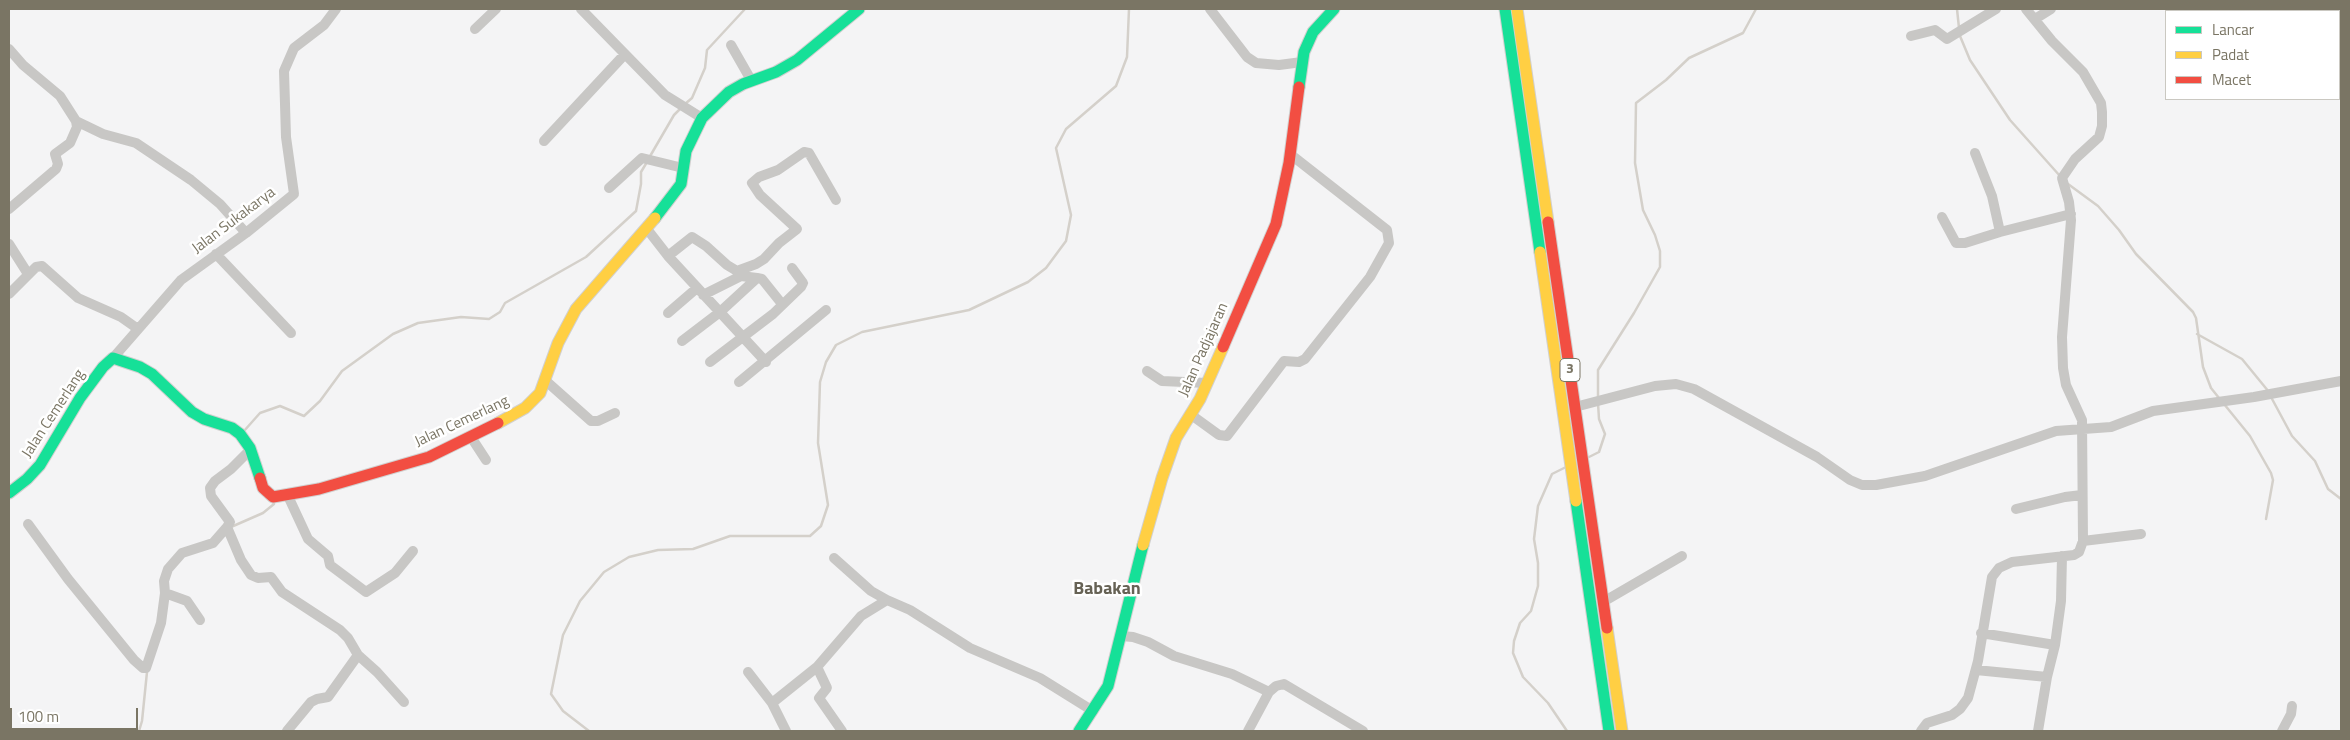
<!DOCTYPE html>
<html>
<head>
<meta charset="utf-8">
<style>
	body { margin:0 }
	#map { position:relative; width:2350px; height:740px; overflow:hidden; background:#f4f4f5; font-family:"Titillium Web",sans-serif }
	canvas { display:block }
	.frame { position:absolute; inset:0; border:10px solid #7a7564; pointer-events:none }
	.legend { position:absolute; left:2165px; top:10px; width:175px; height:90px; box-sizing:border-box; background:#fff; border:1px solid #cac8c1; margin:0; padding:6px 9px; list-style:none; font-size:15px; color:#7a7564 }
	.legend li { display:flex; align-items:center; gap:10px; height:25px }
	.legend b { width:25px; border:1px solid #cac8c1 }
	.scale { position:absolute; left:10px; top:708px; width:128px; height:22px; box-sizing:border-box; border:2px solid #7a7564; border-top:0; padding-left:6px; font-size:15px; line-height:18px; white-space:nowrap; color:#7a7564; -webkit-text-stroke:4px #fff; paint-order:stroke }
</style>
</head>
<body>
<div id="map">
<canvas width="2350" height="740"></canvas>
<div class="frame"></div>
<ul class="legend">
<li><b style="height:6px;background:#16e098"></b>Lancar</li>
<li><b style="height:6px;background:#ffcf43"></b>Padat</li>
<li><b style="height:6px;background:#f24e42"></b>Macet</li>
</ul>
<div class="scale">100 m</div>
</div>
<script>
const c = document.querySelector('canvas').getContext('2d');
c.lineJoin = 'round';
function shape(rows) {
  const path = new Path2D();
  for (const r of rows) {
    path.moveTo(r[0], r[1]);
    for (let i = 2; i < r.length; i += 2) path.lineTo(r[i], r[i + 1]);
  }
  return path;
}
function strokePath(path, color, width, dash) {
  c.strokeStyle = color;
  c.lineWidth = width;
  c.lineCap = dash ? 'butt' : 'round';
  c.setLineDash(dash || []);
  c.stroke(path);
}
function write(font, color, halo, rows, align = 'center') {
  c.font = font + ' "Titillium Web",sans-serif';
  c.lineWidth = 5;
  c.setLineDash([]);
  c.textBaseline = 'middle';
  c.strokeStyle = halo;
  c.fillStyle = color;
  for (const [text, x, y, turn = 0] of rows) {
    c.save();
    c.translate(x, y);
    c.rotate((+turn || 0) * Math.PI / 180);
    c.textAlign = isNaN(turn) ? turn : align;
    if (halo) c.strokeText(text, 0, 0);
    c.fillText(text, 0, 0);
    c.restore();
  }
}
strokePath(shape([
	[1957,9,1959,28],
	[1960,36,1970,60,2010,120,2060,176],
	[685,104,692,98,705,68,707,50,745,9],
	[649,158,674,115,681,108],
	[2068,184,2098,206,2119,230,2136,254,2193,312,2196,318,2203,367,2211,388,2219,398],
	[2197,334,2242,359,2269,392],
	[2271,397,2292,436,2315,461,2328,489,2341,499],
	[1598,398,1598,370,1634,313,1660,267,1660,251,1655,235,1643,210,1635,163,1636,103,1666,80,1689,58,1743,33,1756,9],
	[2224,404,2250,436,2271,473,2273,480,2266,519],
	[244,431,260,413,280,406,304,416,320,401,342,371,393,334,418,323,461,317,489,319,500,312,505,303,586,257,636,211,641,184,641,172,647,162],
	[1589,457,1599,452,1605,434,1599,419,1598,403],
	[1566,467,1552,474,1538,506,1534,539,1538,563,1538,586,1531,611,1520,623,1514,641,1513,653,1523,677,1548,703,1567,731],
	[231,527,263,513,274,504,273,502],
	[139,731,142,721,147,672],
	[589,731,563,711,551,694,563,635,580,601,604,572,629,557,658,550,693,549,730,536,810,536,821,526,828,505,818,443,820,382,826,362,836,345,862,332,969,310,1028,282,1046,268,1066,241,1071,215,1056,148,1066,129,1116,86,1127,57,1129,9]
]), '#d4d0ca', 2.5);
const fast = shape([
	[1505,9,1540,252],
	[1299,87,1304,52,1313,32,1334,9],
	[655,218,681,184,686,151,702,118,729,92,743,84,776,72,797,60,859,9],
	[9,493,27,479,40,465,80,398,103,367,113,358,140,367,152,374,192,412,204,419,232,428,240,434,250,448,260,478],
	[1576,501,1609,731],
	[1079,731,1108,686,1143,545]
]);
const slow = shape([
	[1517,9,1548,222],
	[1540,252,1576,501],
	[498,423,525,408,540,393,558,343,576,309,655,218],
	[1143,545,1162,478,1176,438,1200,399,1223,347],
	[1607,628,1622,731]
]);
const jam = shape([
	[1548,222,1607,628],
	[1223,347,1276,224,1289,163,1299,87],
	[260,478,263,488,273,497,319,489,429,457,498,423]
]);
strokePath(fast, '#d1d0cf', 13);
strokePath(slow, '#d1d0cf', 13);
strokePath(jam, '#d1d0cf', 13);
strokePath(shape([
	[581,9,665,95,702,118],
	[1210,9,1247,57,1256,63,1279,65,1302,62],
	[2035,19,2051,9],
	[475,29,496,9],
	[1911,36,1935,30,1947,39,1996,9],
	[731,45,751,80],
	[9,49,23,65,60,96,76,121,77,127,70,143,55,154,58,164,56,169,9,209],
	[76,121,103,134,136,143,191,180,220,204,246,233],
	[544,141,625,54],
	[1975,153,1992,196,2000,232,2071,214],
	[609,188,642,158,683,168],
	[1942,217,1956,243,1965,243,2000,232],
	[647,229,668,256,766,362],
	[9,244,28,274],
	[216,254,291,333],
	[668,256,692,237,706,246,727,265,737,271,756,264,764,259,779,243,797,229,760,195,752,183,759,177,778,170,804,152,809,153,836,200],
	[9,294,36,267,42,266,78,298,121,317,138,329],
	[703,295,741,276,757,278],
	[668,313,697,288],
	[682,341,720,312,757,278,762,279,782,304],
	[113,358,181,280,246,233,294,194,286,137,284,71,294,48,324,25,336,9],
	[710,362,773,314,801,287,803,283,792,268],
	[1147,371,1162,381,1207,383],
	[546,381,591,421,598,421,615,413],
	[739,382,826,310],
	[1575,407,1655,386,1676,384,1694,389,1817,457,1850,480,1862,485,1876,485,1925,476,2056,431,2111,427,2153,411,2254,397,2341,381],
	[1190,414,1219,435,1227,436,1284,361,1299,362,1305,359,1370,277,1389,243,1387,230,1290,154],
	[471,437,486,460],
	[288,496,308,539,328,556,330,565,366,592,395,573,413,551],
	[2016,509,2065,497,2082,495],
	[28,524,68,579,134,660,143,668,146,668,161,623,165,593,164,581,168,569,182,553,213,543,227,527,230,522,211,496,210,488,215,481,231,469,250,450],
	[227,527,241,560,251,575,258,578,271,577,282,592,340,630,348,638,358,655,377,672,404,702],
	[2083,541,2141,534],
	[834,558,871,591,887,600],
	[165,593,187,601,200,620],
	[1603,602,1682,556],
	[1981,633,2055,645],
	[1121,636,1133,637,1148,642,1174,656,1232,674,1269,692,1276,686,1284,684,1363,731],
	[817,667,827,688,819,698,842,731],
	[1976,670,2047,677,2038,731],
	[748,672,772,703,786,731],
	[2047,677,2055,645,2061,601,2062,556],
	[772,703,817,667,861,616,887,600,910,610,970,648,1040,678,1093,711],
	[287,731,311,702,317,699,328,697,358,655],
	[1248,731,1269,692],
	[1921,731,1927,723,1952,715,1960,709,1968,698,1978,661,1992,577,1999,568,2012,562,2074,555,2079,552,2083,541,2082,420,2066,385,2063,368,2062,337,2071,220,2069,202,2062,178,2075,159,2099,137,2102,126,2102,112,2101,103,2083,72,2052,41,2026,9],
	[2282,731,2291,714,2292,706]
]), '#c8c7c5', 10);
strokePath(fast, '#16e098', 11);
strokePath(slow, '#ffcf43', 11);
strokePath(jam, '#f24e42', 11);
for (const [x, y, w] of [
	[1570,370,20]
]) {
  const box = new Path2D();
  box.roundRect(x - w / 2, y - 11.5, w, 23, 4);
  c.fillStyle = '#fff';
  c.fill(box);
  strokePath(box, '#7a7564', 1);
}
write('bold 14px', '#7a7564', null, [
	["3",1570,370]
]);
write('15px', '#7a7564', '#fff', [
	["Jalan Sukakarya",234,221,-37],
	["Jalan Padjajaran",1204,350,-66],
	["Jalan Cemerlang",54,414,-57],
	["Jalan Cemerlang",462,422,-25]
]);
write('bold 18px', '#666255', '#fff', [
	["Babakan",1107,590]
]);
</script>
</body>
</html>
